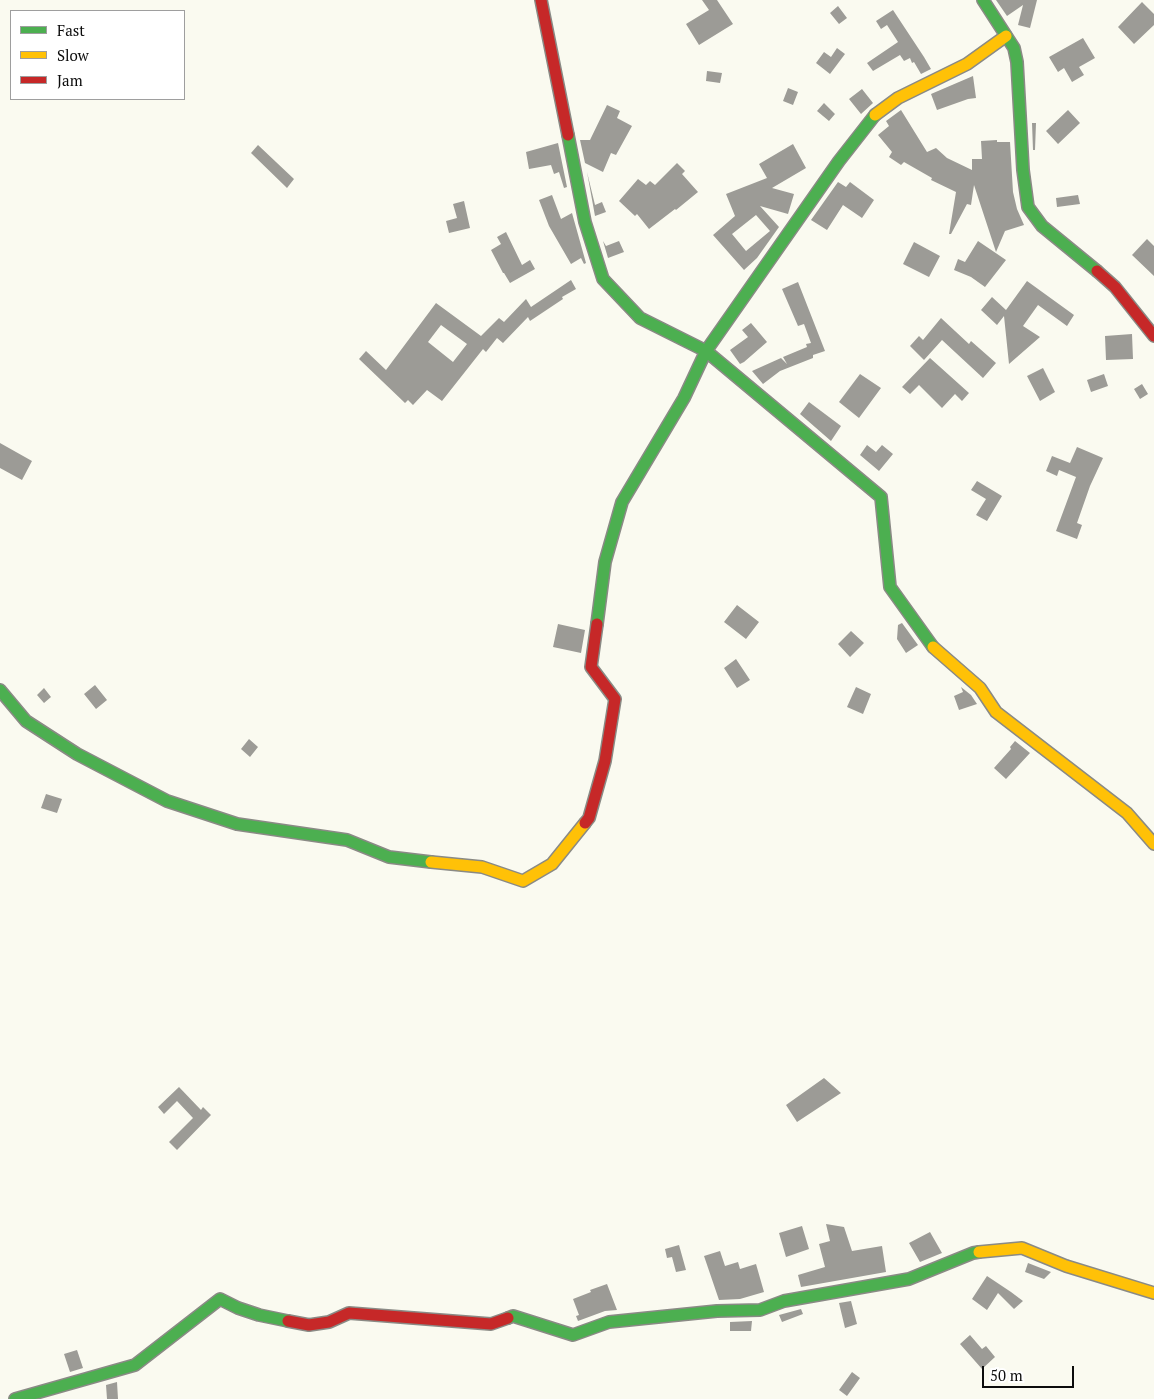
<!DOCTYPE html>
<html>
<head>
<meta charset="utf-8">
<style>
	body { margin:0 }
	#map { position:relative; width:1154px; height:1399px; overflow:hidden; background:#fafaf0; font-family:"PT Serif",serif }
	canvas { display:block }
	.legend { position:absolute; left:10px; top:10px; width:175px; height:90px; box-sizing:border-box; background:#fff; border:1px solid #9e9e9e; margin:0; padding:6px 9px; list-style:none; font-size:15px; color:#0c0c0c }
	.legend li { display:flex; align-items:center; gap:10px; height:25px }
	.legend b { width:25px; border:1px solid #9e9e9e }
	.scale { position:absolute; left:982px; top:1366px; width:92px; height:22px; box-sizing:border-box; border:2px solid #0c0c0c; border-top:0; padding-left:6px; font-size:15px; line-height:18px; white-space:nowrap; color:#0c0c0c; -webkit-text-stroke:4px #fff; paint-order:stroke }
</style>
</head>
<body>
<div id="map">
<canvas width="1154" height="1399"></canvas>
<ul class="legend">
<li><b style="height:6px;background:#4caf50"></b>Fast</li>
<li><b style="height:6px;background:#ffc107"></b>Slow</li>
<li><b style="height:6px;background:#c62828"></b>Jam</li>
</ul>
<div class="scale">50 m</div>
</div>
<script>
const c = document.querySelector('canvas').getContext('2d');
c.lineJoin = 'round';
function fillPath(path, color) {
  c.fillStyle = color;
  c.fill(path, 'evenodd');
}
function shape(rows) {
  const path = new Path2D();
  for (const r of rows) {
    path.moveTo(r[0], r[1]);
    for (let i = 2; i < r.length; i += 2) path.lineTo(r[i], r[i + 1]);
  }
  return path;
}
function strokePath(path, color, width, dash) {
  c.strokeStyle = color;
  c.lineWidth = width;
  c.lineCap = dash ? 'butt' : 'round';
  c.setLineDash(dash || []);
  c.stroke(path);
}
fillPath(shape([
	[702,0,717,0,733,24,699,45,686,24,709,10],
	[996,0,1037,0,1030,28,1018,25,1023,5,1007,16],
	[1142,2,1154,14,1154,25,1134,44,1118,27],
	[838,6,847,18,839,24,830,13],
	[893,10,924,57,931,69,921,74,914,62,912,63,910,58,904,61,900,55,873,71,867,63,898,42,887,25,881,29,876,21],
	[1083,38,1095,58,1079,67,1084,75,1072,82,1064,68,1058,72,1049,57],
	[837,48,845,54,830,74,816,63,824,52,831,57],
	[707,71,722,73,720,83,706,81],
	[973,76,976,98,968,99,937,110,931,94],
	[788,88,798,92,793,105,783,101],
	[862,89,873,103,861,114,849,99],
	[824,103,835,114,829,121,817,111],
	[607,105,620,111,617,118,632,126,616,155,611,153,603,172,585,163,580,140,590,140],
	[901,110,927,152,936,148,947,158,972,170,972,159,982,159,981,141,997,140,997,142,1010,142,1013,192,1017,209,1024,225,1005,231,996,252,974,185,971,205,967,204,951,234,949,234,956,192,931,180,932,178,904,162,901,165,889,157,892,152,878,135,889,126,886,121],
	[1068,110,1080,123,1058,144,1046,131],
	[1032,123,1036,123,1035,150,1033,150],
	[558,143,567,187,564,188,559,172,554,174,551,165,529,169,526,152],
	[793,144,806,168,772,188,794,194,788,214,760,206,779,227,757,258,744,270,713,235,735,216,726,194,767,178,759,164],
	[756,215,770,231,746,251,732,234],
	[258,145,294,179,287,188,251,153],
	[677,163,685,171,682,174,698,192,676,210,675,209,649,229,637,214,635,216,619,201,638,179,646,185,650,181,655,185],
	[587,172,595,205,602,202,606,212,595,216],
	[838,182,846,187,850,182,874,200,862,218,843,205,827,230,811,220],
	[552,195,561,219,572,213,586,263,584,264,581,258,571,264,549,226,539,200],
	[1078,195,1080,204,1057,207,1056,198],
	[464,201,470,228,449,233,446,221,457,218,453,204],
	[506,232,522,265,530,260,535,269,510,283,504,273,503,273,491,250,501,244,497,237],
	[1147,239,1154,246,1154,276,1132,255],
	[603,241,606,246,619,241,624,252,608,258],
	[978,241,1006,260,985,287,971,277,954,270,958,259,965,262],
	[914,242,940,256,929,277,903,264],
	[571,280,576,289,562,297,563,299,530,321,528,317,503,343,497,338,486,352,483,349,442,401,427,390,413,405,408,400,405,403,359,359,366,351,386,370,436,303,481,336,499,318,504,322,526,299,531,307],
	[441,325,467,344,453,362,428,342],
	[1027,281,1074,315,1067,326,1038,305,1023,326,1040,337,1009,364,1004,316,997,325,981,310,992,297,1006,310],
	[798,282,825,351,813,355,813,358,780,371,763,384,752,371,781,358,787,364,783,357,807,347,806,344,811,343,804,324,798,326,782,289],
	[941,318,969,344,971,341,996,363,983,378,942,340,924,360,910,346,919,336,923,340],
	[751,323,767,342,744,362,740,364,730,350,748,337,742,330],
	[1132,334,1133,359,1106,360,1105,336],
	[930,358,969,393,962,401,955,394,942,408,919,385,910,394,902,387],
	[1043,368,1055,392,1040,401,1027,376],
	[860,374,881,388,859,418,839,402],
	[1104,374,1108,386,1091,392,1087,380],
	[1142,384,1148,394,1140,399,1134,389],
	[809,402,841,426,831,441,800,414],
	[0,443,32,461,22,480,0,468],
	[867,445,876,452,882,445,893,454,879,471,860,455],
	[1077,447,1103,458,1090,486,1077,523,1082,525,1077,539,1056,531,1076,477,1059,470,1057,476,1046,471,1052,456,1070,463],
	[977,481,1002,496,987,521,976,515,986,499,971,490],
	[737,605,759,622,746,639,724,622],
	[902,623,918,645,906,653,897,639,898,625],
	[558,624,585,630,581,653,553,647],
	[851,631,864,643,850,657,838,644],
	[736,659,750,680,737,688,724,668],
	[95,685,107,700,96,709,84,694],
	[856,687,871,694,863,714,847,707],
	[961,687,971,695,977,704,959,710,954,696,963,692],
	[44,688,51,697,44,703,37,695],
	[249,739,258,747,250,757,241,749],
	[1015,741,1030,753,1006,779,994,768,1011,749,1010,747],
	[46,794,62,799,57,813,41,808],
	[824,1078,841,1093,797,1122,786,1105],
	[179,1087,201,1110,203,1107,211,1115,177,1150,169,1142,193,1118,177,1101,164,1114,158,1107],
	[826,1224,844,1227,852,1251,882,1246,886,1272,801,1287,798,1275,825,1267,819,1244,830,1241],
	[802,1226,809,1249,786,1257,779,1233],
	[930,1232,942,1253,920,1262,909,1243],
	[679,1245,686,1270,676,1272,672,1257,667,1258,665,1249],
	[720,1251,725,1266,738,1262,740,1269,756,1264,764,1292,740,1299,719,1300,704,1256],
	[1028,1263,1051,1272,1044,1279,1025,1272],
	[987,1276,1011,1292,1023,1301,1014,1309,998,1293,987,1310,972,1299],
	[607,1284,617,1310,605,1311,578,1321,576,1316,579,1315,573,1299,591,1292,590,1290],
	[851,1301,857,1324,845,1328,839,1303],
	[801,1309,803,1314,782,1322,779,1315],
	[752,1321,751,1331,730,1331,730,1322],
	[970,1335,982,1349,986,1346,995,1357,982,1369,960,1344],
	[77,1350,83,1368,70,1372,64,1354],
	[852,1372,860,1378,847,1396,839,1390],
	[117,1382,118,1399,107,1399,106,1385]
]), '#9c9b96');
const fast = shape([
	[983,0,1014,48,1017,62,1023,170,1028,207,1042,226,1097,271],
	[568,135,585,222,603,279,640,318,706,351,881,497,890,587,933,647],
	[597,624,605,562,622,502,684,398,706,351,839,161,875,115],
	[0,690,26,721,77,754,167,801,237,824,347,840,389,857,431,862],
	[508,1318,513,1316,573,1335,609,1322,717,1311,760,1310,784,1301,909,1279,973,1253,979,1252],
	[15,1399,135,1365,220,1299,238,1308,259,1315,288,1321]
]);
const slow = shape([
	[875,115,898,98,967,64,1006,36],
	[933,647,980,688,996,712,1127,813,1154,844],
	[431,862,482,867,523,881,552,864,585,823],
	[979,1252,1022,1248,1066,1266,1154,1293]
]);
const jam = shape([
	[541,0,568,135],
	[1097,271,1115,287,1154,336],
	[585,823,589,818,605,761,615,699,591,667,597,624],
	[288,1321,309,1325,329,1322,349,1313,491,1324,508,1318]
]);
strokePath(fast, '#8a8a85', 14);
strokePath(slow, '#8a8a85', 14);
strokePath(jam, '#8a8a85', 14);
strokePath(fast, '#4caf50', 11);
strokePath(slow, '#ffc107', 11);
strokePath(jam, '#c62828', 11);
</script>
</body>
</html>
